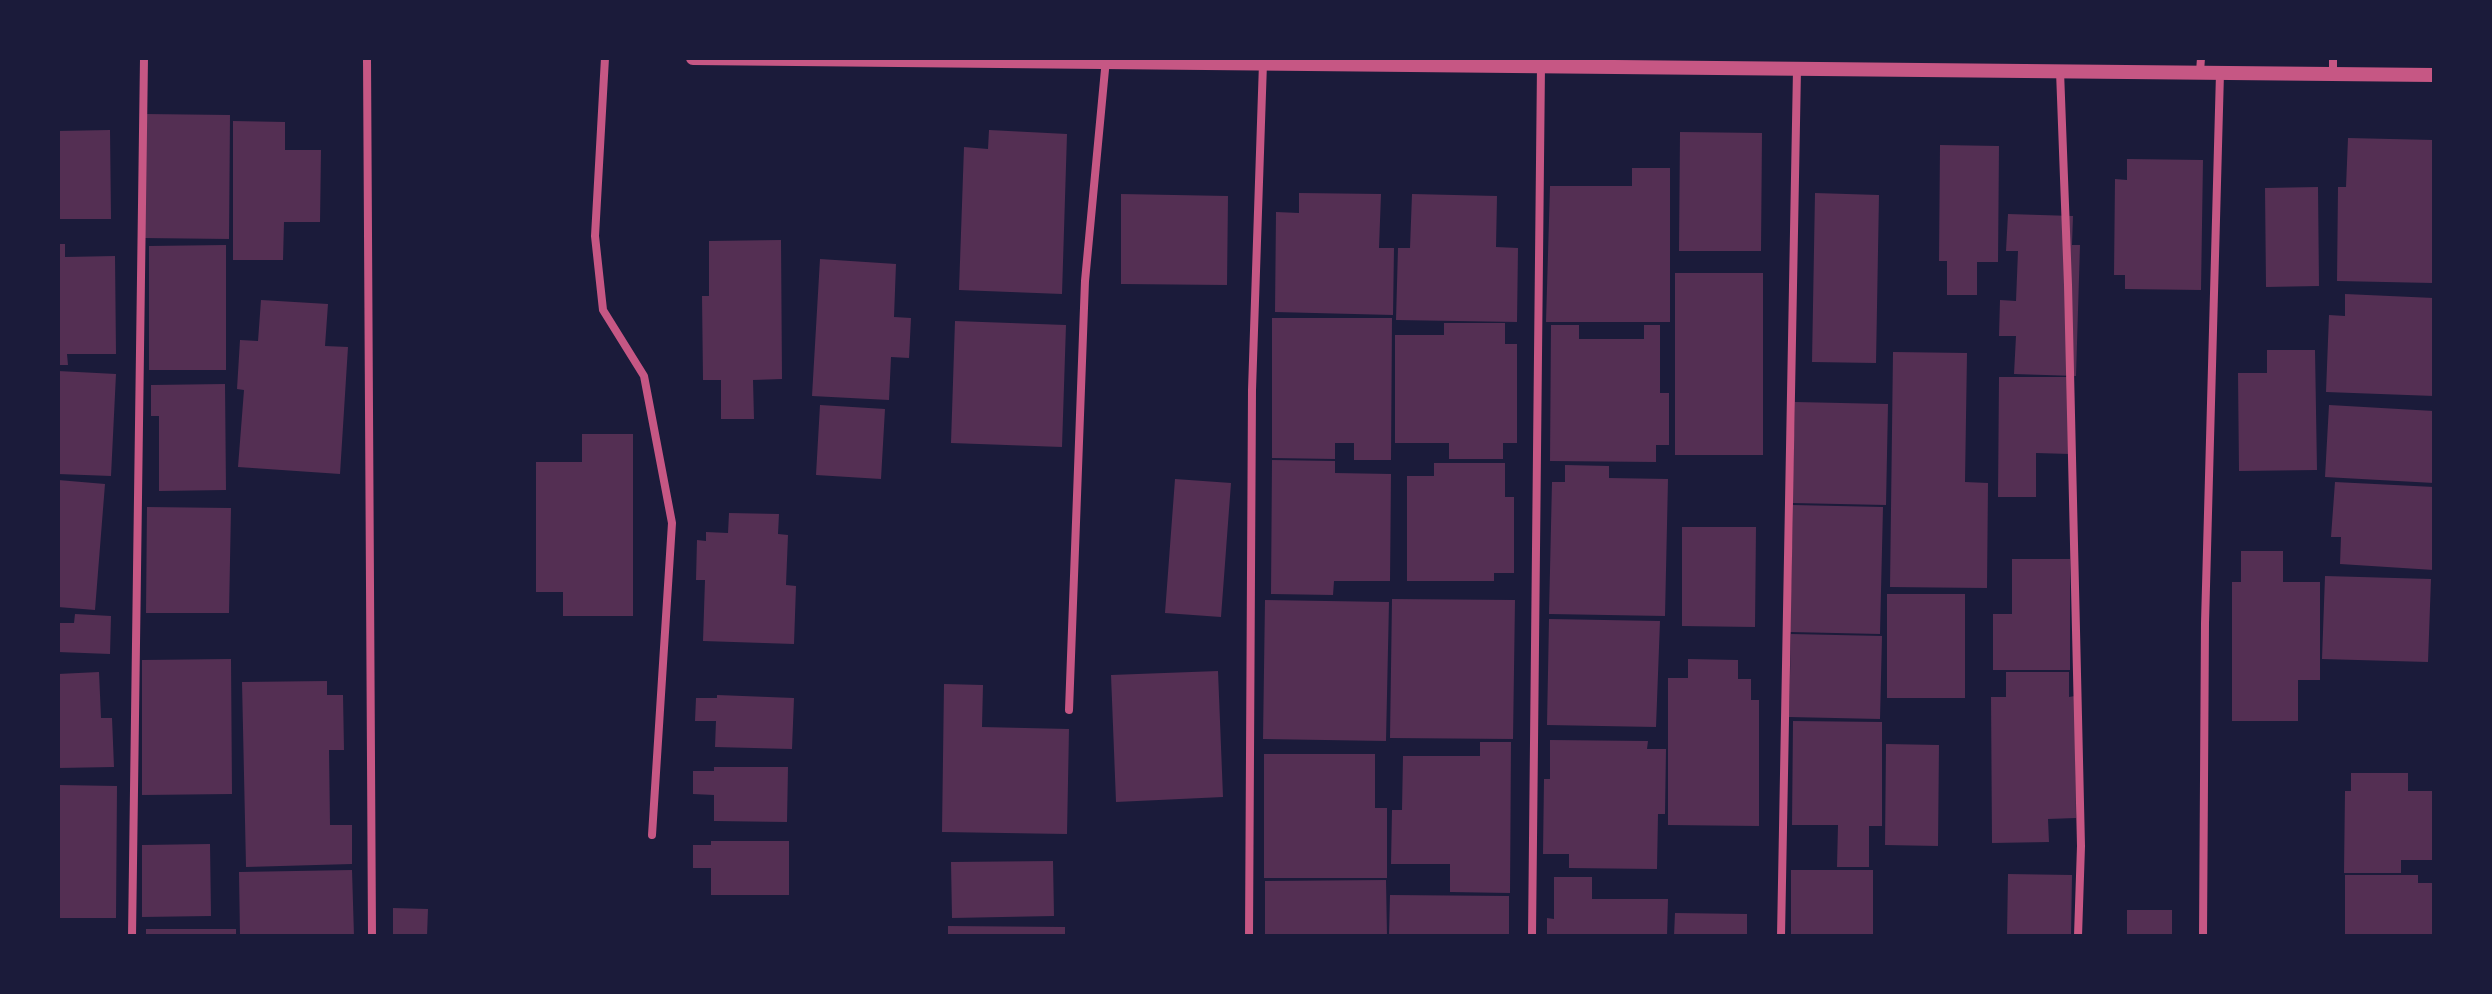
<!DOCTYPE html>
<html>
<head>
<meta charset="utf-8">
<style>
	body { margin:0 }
	#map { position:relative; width:2492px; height:994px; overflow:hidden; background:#1b1b3a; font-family:"PT Serif",serif }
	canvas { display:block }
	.frame { position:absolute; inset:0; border:60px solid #1b1b3a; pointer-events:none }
</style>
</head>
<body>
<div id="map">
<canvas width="2492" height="994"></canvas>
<div class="frame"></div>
</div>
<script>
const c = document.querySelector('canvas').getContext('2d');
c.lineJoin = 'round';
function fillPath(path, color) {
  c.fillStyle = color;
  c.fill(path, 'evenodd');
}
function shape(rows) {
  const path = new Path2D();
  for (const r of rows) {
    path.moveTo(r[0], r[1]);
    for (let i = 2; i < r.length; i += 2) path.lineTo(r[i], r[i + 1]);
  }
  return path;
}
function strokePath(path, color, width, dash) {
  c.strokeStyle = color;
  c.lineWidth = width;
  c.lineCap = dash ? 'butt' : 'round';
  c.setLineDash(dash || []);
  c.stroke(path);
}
fillPath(shape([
	[145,114,230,115,229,239,143,238],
	[233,121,285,122,285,150,321,150,320,222,284,222,283,260,233,260],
	[110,130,111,219,58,219,58,131],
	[989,130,1067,134,1062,294,959,290,964,147,988,149],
	[1680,132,1762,133,1761,251,1679,251],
	[2348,138,2434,140,2433,283,2337,281,2338,187,2346,187],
	[1940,145,1999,146,1998,262,1977,262,1977,295,1947,295,1947,261,1939,261],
	[2127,159,2203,160,2201,290,2125,289,2125,275,2114,275,2115,179,2127,180],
	[1632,168,1670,168,1670,322,1546,322,1550,186,1632,186],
	[2318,187,2319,286,2266,287,2265,188],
	[1299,193,1381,194,1379,248,1394,248,1393,315,1275,312,1276,212,1299,213],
	[1815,193,1879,195,1876,363,1812,362],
	[1121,194,1228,196,1227,285,1121,284],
	[1412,194,1497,196,1496,247,1518,248,1517,322,1396,320,1398,248,1410,248],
	[2008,214,2073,216,2072,245,2080,245,2076,376,2014,374,2016,336,1999,336,2000,300,2016,301,2018,251,2006,251],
	[781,240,782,379,753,380,754,419,721,419,721,380,703,380,702,296,709,296,709,241],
	[58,244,65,244,65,257,115,256,116,354,67,354,68,365,58,365],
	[226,245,226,370,149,370,149,246],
	[820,259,896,264,894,317,911,318,909,358,891,357,889,400,812,396],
	[1675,273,1763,273,1763,455,1675,455],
	[2345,294,2434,298,2434,396,2326,392,2329,315,2345,316],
	[261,300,328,304,325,346,348,347,340,474,238,467,244,390,237,389,240,340,258,341],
	[1272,318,1392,318,1391,460,1354,460,1354,443,1335,443,1335,459,1272,458],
	[955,321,1066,325,1062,447,951,443],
	[1444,323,1505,323,1505,344,1517,344,1517,443,1503,443,1503,459,1449,459,1449,443,1395,443,1395,335,1444,335],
	[1551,325,1579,325,1579,339,1644,339,1644,325,1660,325,1660,393,1669,393,1669,445,1656,445,1656,462,1550,461],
	[2267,350,2315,350,2317,470,2239,471,2238,373,2267,373],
	[1893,352,1967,353,1965,482,1988,483,1987,588,1890,587],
	[58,371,116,374,111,476,58,474],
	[1999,377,2070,377,2070,454,2036,453,2036,497,1998,497],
	[225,384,226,490,159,491,159,416,151,416,151,385],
	[1795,402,1888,404,1886,505,1792,503],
	[820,405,885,409,881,479,816,475],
	[2329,405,2434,411,2434,483,2325,477],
	[582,434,633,434,633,616,563,616,563,592,536,592,536,462,582,462],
	[1272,460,1335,461,1335,473,1391,474,1390,581,1334,581,1333,595,1271,594],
	[1434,463,1505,463,1505,497,1514,497,1514,573,1494,573,1494,581,1407,581,1407,476,1434,476],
	[1565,465,1609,466,1609,478,1668,479,1665,616,1549,614,1552,482,1565,482],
	[1175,479,1231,483,1221,617,1165,613],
	[58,480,105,484,95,610,58,607],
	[2335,482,2434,487,2434,570,2340,564,2341,537,2331,537],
	[1793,505,1883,507,1880,634,1790,632],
	[147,507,231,508,229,613,146,613],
	[729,513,779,514,778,534,788,535,786,585,796,586,794,644,703,641,705,580,696,580,697,540,706,541,706,532,728,533],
	[1682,527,1756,527,1755,627,1682,626],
	[2241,551,2283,551,2283,582,2320,582,2320,680,2298,680,2298,721,2232,721,2232,582,2241,582],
	[2012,559,2070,559,2070,670,1993,670,1993,614,2012,614],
	[2325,576,2431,579,2428,662,2322,659],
	[1887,594,1965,594,1965,698,1887,698],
	[1392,599,1515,600,1513,739,1390,738],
	[1265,600,1389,602,1386,741,1263,739],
	[75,614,111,616,110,654,58,652,58,623,74,623],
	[1549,619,1660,621,1656,727,1547,725],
	[1791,634,1882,636,1880,719,1789,717],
	[231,659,232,794,142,795,142,660],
	[1688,659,1738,660,1738,679,1751,679,1751,700,1759,700,1759,826,1668,825,1668,678,1688,678],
	[1218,671,1223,797,1116,802,1111,675],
	[99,672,101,718,112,718,114,767,58,768,58,674],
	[2006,672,2069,672,2069,697,2075,696,2076,818,2048,819,2049,842,1992,843,1991,697,2006,697],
	[327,681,327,695,343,695,344,750,329,750,330,825,352,825,352,864,246,867,242,682],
	[944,684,983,685,982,727,1069,729,1067,834,942,832],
	[717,695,794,698,792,749,715,747,716,721,695,721,696,698,717,698],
	[1793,721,1882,722,1882,826,1869,826,1869,867,1837,867,1838,825,1792,825],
	[1550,740,1648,741,1647,749,1666,749,1665,814,1658,814,1657,869,1569,868,1569,854,1543,854,1544,779,1550,779],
	[1480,742,1511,742,1510,893,1450,892,1450,864,1391,864,1392,810,1402,810,1403,756,1480,756],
	[1886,744,1939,745,1938,846,1885,845],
	[1264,754,1375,754,1375,808,1387,808,1387,878,1264,878],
	[714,767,788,767,787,822,714,821,714,795,693,794,693,771,714,771],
	[2351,773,2408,773,2408,791,2434,791,2434,860,2401,860,2401,873,2344,873,2345,791,2351,791],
	[58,785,117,786,116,918,58,918],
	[711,841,789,841,789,895,711,895,711,868,693,868,693,845,711,845],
	[210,844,211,916,142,917,142,845],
	[1053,861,1054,916,952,918,951,862],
	[352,870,354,936,240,936,239,872],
	[1791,870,1873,870,1873,936,1791,936],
	[2008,874,2072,875,2071,936,2007,936],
	[2345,875,2418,875,2418,883,2434,883,2434,936,2345,936],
	[1554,877,1592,877,1592,899,1668,899,1667,936,1547,936,1547,918,1554,919],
	[1386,880,1387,936,1265,936,1265,881],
	[1390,895,1509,896,1509,936,1389,936],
	[393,908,428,909,427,936,393,936],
	[2127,910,2172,910,2172,936,2127,936],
	[1675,913,1747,914,1747,936,1674,936],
	[948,926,1065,927,1065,936,948,936],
	[146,929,236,929,236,936,146,936]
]), '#542f53');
strokePath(shape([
	[367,58,372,936],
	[605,58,595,236,603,310,644,376,672,523,652,835],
	[2060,71,2068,285,2081,846,2078,936],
	[2200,72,2201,58],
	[2333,74,2333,58],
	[1069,710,1085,281,1106,59],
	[132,936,144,58],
	[1249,936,1252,390,1263,63],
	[1532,936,1541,65],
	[1781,936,1797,69],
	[2203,936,2205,623,2220,73]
]), '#c65784', 8);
strokePath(shape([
	[693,58,2434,75]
]), '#c65784', 14);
</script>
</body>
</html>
